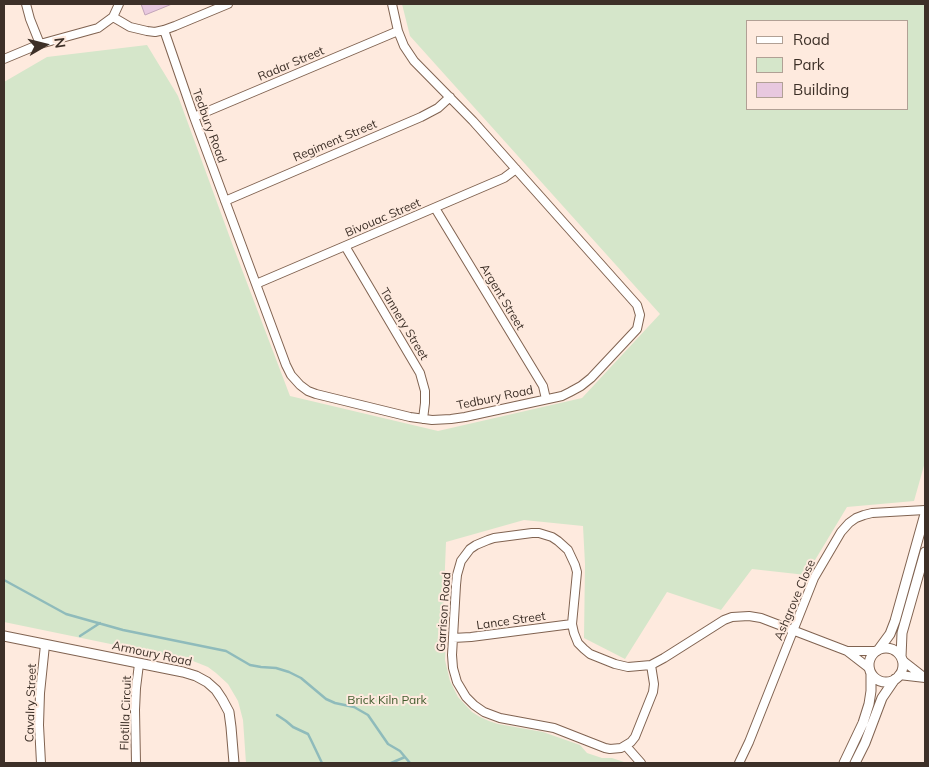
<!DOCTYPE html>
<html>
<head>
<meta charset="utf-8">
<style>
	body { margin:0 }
	#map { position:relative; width:929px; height:767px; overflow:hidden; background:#feeade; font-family:Mulish,sans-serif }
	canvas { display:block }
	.frame { position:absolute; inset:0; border:5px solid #3d3028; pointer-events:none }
	.legend { position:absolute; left:746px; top:20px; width:162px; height:90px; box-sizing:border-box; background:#feeade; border:1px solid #b1a095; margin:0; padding:6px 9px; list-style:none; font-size:15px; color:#3d3028 }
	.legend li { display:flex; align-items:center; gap:10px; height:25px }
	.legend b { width:25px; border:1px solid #b1a095 }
	.north { position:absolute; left:20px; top:20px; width:50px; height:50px; -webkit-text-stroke:4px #feeade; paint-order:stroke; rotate:82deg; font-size:14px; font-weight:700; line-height:20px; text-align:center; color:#3d3028 }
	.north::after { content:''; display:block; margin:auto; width:18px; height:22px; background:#3d3028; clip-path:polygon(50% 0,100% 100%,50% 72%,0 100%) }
</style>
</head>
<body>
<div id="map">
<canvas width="929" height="767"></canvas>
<div class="frame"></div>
<ul class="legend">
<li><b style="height:6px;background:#fff"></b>Road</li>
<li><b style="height:14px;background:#d5e6ca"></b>Park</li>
<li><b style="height:14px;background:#e8c8df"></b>Building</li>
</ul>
<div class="north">N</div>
</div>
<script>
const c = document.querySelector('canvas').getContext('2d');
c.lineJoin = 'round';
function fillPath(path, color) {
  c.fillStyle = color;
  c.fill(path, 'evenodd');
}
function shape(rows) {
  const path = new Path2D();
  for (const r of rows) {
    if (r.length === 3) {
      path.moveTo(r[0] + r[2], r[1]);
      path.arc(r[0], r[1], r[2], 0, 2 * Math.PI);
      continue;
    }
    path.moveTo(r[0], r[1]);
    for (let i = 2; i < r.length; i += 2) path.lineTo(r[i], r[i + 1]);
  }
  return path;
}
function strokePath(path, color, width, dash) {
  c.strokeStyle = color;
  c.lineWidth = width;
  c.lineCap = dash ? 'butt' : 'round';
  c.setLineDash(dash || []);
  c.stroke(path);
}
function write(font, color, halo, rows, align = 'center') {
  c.font = font + ' Mulish,sans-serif';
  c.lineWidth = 4;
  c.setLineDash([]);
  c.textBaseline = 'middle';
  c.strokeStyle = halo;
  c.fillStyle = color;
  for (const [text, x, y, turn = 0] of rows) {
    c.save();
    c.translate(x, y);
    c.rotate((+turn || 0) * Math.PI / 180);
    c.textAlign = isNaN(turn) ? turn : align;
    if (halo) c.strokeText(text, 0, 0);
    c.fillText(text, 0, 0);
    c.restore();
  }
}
fillPath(shape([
	[402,4,925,4,925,462,914,501,847,507,806,575,752,569,721,610,667,592,625,659,584,638,585,564,583,526,524,520,446,542,443,616,447,615,445,660,450,681,458,697,472,712,480,717,489,721,498,724,543,732,580,745,587,753,602,758,612,758,627,763,246,763,243,720,238,701,228,684,216,673,208,667,193,661,4,622,4,82,47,57,147,45,178,96,233,246,290,396,438,431,582,398,660,314,410,36],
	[748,21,908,21,908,109,748,109]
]), '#d5e6ca');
strokePath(shape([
	[4,580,66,614,123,630,226,651,250,665,261,667,276,668,289,672,301,678,326,699,335,703,354,707,368,715,388,744,400,751,410,763],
	[80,636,100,623],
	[277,715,286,721,293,727,308,734,311,740,322,763],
	[391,763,405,757]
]), '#8fbbbb', 2.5);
const building = shape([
	[141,4,172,4,145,15,141,4]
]);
fillPath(building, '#e8c8df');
strokePath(building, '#c2a4b9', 1);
const minor = shape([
	[26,4,30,19,40,44],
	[113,17,130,27,147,31,155,32,164,30,175,26,228,4],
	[164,30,194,117,286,365,291,375,300,385,308,391,316,394,410,417,432,420,451,419,465,417,562,396,570,392,581,386,591,378,637,329,640,315,637,305,473,121,414,61,404,46,398,31,392,4],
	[4,59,40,44,98,28,113,17,119,4],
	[194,117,398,31],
	[225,201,421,117,438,108,450,97],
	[435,208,543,386,546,399],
	[345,246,420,373,425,391,425,403,423,419],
	[256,284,504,178,516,169],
	[453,638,471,637,572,624],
	[847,651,877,651],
	[902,660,925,678],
	[651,665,654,684,653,692,635,737,631,742,621,748,610,749,605,748,554,728,500,718,484,712,474,705,466,697,457,682,453,668,452,655,456,585,457,575,461,561,470,549,476,545,488,540,494,538,532,533,539,533,552,537,558,541,568,550,575,565,577,572,572,624,574,633,578,643,584,649,590,654,615,664,628,667,651,665,664,658,724,620,732,617,749,616,761,618,847,651,869,668],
	[899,675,925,678],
	[626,746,641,763],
	[41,763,39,725,40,693,45,645],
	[136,763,135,710,136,688,139,664],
	[739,763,749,742,814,578,841,532,849,523,856,518,864,515,872,513,925,510]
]);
const tertiary = shape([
	[4,636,183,672,196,676,207,682,216,690,222,699,229,712,231,727,234,763],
	[886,665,17],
	[879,649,890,634,895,621,925,514],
	[901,657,902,633,925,552],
	[844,763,863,723,869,704,871,691,871,673],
	[855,763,865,743,882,698,895,679]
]);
strokePath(minor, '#806351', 10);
strokePath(tertiary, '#806351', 11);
strokePath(minor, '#fff', 8);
strokePath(tertiary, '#fff', 9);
write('12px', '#3d3028', '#feeade', [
	["Radar Street",291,64,-23],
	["Tedbury Road",209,126,70],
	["Regiment Street",335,141,-23],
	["Bivouac Street",383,218,-23],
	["Argent Street",502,297,59],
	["Tannery Street",404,324,59],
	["Tedbury Road",495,398,-12],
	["Ashgrove Close",795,600,-67],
	["Garrison Road",444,612,-86],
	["Lance Street",511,621,-8],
	["Armoury Road",152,654,12],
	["Cavalry Street",31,703,-88],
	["Flotilla Circuit",126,713,-88]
]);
write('12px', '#425c2e', '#feeade', [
	["Brick Kiln Park",387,700]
]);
</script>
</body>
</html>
